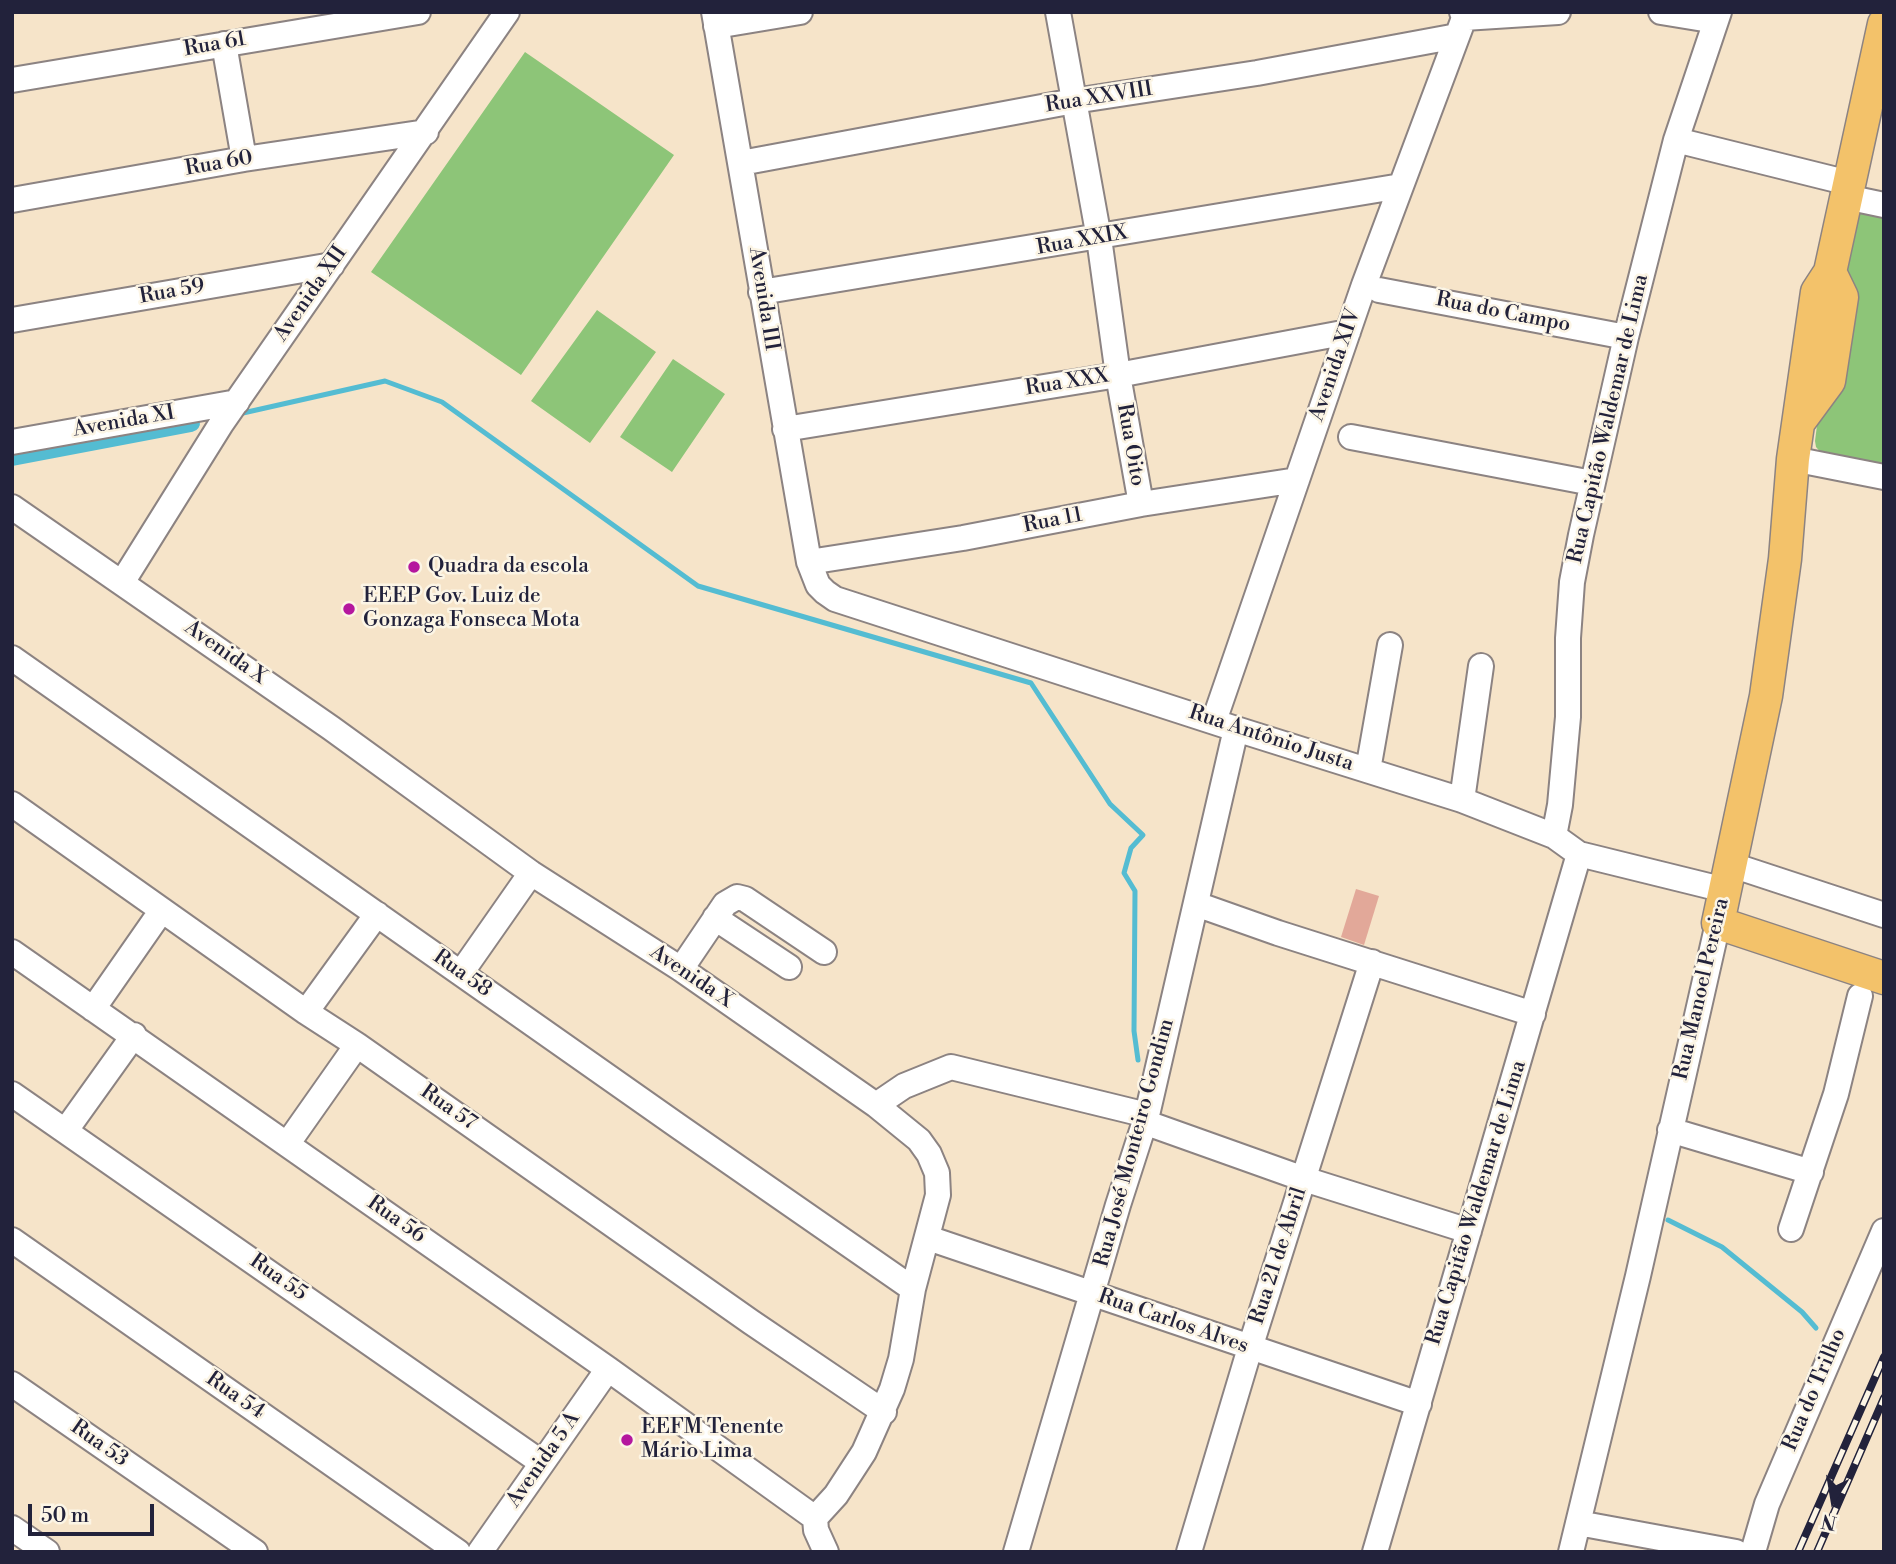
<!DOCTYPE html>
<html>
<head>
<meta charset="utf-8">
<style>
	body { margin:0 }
	#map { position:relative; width:1896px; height:1564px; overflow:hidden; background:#f6e4c9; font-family:"Libre Bodoni",serif }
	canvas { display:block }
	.frame { position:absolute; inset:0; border:14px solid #22223b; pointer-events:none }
	.north { position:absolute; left:1798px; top:1466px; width:70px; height:70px; -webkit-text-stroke:5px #fcf5e5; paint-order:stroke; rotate:191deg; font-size:19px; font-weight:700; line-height:28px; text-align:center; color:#22223b }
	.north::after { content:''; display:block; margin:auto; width:24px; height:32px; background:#22223b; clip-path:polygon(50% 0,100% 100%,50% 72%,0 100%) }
	.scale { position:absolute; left:28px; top:1504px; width:126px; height:32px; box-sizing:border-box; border:4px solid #22223b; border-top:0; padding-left:9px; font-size:21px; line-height:24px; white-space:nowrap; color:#22223b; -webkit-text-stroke:5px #fcf5e5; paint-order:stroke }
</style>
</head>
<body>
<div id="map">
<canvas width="1896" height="1564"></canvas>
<div class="frame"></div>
<div class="north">N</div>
<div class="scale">50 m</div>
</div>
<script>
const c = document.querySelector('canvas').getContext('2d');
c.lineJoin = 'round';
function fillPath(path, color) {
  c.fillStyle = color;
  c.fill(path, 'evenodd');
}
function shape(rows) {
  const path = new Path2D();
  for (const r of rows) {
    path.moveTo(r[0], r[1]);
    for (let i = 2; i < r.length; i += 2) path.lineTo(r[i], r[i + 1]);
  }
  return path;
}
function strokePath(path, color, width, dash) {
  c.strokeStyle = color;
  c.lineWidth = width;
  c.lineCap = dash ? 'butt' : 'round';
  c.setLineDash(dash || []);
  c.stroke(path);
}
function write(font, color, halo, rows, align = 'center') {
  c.font = font + ' "Libre Bodoni",serif';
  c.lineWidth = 5;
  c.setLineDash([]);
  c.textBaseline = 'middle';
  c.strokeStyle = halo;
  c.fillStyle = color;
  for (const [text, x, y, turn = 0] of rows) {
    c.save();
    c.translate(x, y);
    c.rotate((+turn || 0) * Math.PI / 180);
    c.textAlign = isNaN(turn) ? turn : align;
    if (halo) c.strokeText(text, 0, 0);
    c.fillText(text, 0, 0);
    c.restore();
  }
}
fillPath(shape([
	[525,52,674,155,521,375,371,272],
	[1853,210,1884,213,1884,469,1824,456,1816,447,1815,441,1838,260],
	[597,310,656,352,590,443,531,401],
	[673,359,725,394,672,472,620,437]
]), '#8dc578');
strokePath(shape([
	[243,413,385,381,442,402,698,586,1031,683,1110,804,1143,835,1131,848,1124,873,1135,891,1134,1031,1138,1060],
	[1668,1220,1722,1247,1802,1312,1816,1328]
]), '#54bcd2', 5);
strokePath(shape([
	[12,457,191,423]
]), '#54bcd2', 18);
fillPath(shape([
	[1356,889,1379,896,1364,945,1341,937]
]), '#e2a899');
const minor = shape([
	[714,12,809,562,818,585,825,592,835,599,1236,729,1462,800,1554,836,1579,854,1725,890],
	[1058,12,1099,238,1118,375,1141,504],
	[1661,12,1716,21],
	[1464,18,1558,12],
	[716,26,800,12],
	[224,44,244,159],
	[12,80,418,12],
	[1676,140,1849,183],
	[741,163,1074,101,1257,73,1457,36],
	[1846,197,1884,205],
	[12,200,244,159,426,132],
	[1379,290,1626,337],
	[761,292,1401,186],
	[12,320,332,265],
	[785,429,1118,375,1348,332],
	[1351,437,1592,483],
	[12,442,237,402],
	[1793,459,1884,477],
	[12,507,331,728,531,873,681,969,876,1105,919,1140,929,1154,937,1173,938,1195,913,1289,901,1359,892,1389,864,1452,836,1495,815,1518],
	[809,562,963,538,1141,504,1297,480],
	[123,581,221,424,507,12],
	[12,658,678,1126,913,1289],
	[1214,721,1364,285,1464,18,1462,12],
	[1368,770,1390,645],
	[1462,800,1481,666],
	[12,804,306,1012,357,1045,751,1322,884,1412],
	[1554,836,1560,805,1568,717,1568,638,1572,582,1581,535,1626,337,1676,140,1719,12],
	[1732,865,1884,915],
	[1196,904,1278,933,1533,1014],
	[715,918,789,967],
	[12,952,608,1369,815,1518,816,1530,826,1552],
	[681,969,725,904,737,897,745,899,824,952],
	[461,973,531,873],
	[93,1009,162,910],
	[306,1012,377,914],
	[12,1094,542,1463],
	[876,1105,904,1086,951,1067,1147,1115],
	[1144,1122,1304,1179,1469,1231],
	[66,1130,134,1035],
	[1670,1130,1811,1172],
	[288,1143,357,1045],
	[1791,1229,1836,1094,1860,996],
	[928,1238,1419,1404],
	[12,1240,458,1552],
	[12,1384,255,1552],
	[1578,1523,1736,1552],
	[12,1528,47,1552],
	[480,1552,608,1369],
	[1016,1552,1118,1205,1147,1115,1236,729],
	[1189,1552,1250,1348,1372,962],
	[1375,1552,1579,854],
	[1571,1552,1638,1276,1718,923],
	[1753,1552,1767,1504,1884,1231]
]);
const major = shape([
	[1884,24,1830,272,1817,292,1793,459,1785,559,1766,696,1718,923,1884,978],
	[1801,419,1829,381,1842,297,1830,272]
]);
strokePath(minor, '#8c8382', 28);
strokePath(major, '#8c8382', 35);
strokePath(minor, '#fff', 24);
strokePath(major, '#f3c26a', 32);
const rail = shape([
	[1798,1552,1884,1357],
	[1817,1552,1884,1398]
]);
strokePath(rail, '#22223b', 8);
strokePath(rail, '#fcf5e5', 5, [16]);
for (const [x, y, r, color] of [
	[414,567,7,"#b5179e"],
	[349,609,7,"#b5179e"],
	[627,1440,7,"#b5179e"]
]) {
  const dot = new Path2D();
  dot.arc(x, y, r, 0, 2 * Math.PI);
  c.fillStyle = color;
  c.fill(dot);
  strokePath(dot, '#fcf5e5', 2.5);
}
write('21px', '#22223b', '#fcf5e5', [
	["Rua 61",215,45,-10],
	["Rua XXVIII",1099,98,-9],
	["Rua 60",219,164,-10],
	["Rua XXIX",1082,241,-10],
	["Rua 59",172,292,-10],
	["Avenida XII",311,294,-55],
	["Avenida III",763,299,81],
	["Rua do Campo",1503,313,11],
	["Avenida XIV",1336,365,-71],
	["Rua XXX",1067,383,-9],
	["Rua Capitão Waldemar de Lima",1609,419,-77],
	["Avenida XI",124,422,-10],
	["Rua Oito",1130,445,80],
	["Rua 11",1053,521,-11],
	["Avenida X",225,653,35],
	["Rua Antônio Justa",1271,739,18],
	["Rua 58",462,974,35],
	["Avenida X",691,977,34],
	["Rua Manoel Pereira",1702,989,-77],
	["Rua 57",448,1108,35],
	["Rua José Monteiro Gondim",1135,1143,-75],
	["Rua Capitão Waldemar de Lima",1477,1203,-73],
	["Rua 56",396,1220,35],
	["Rua 21 de Abril",1279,1256,-72],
	["Rua 55",278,1278,35],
	["Rua Carlos Alves",1173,1322,19],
	["Rua do Trilho",1815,1390,-67],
	["Rua 54",235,1396,35],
	["Rua 53",99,1444,35],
	["Avenida 5 A",544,1460,-55]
]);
write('21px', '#22223b', '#fcf5e5', [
	["Quadra da escola",428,567],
	["EEEP Gov. Luiz de",363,597],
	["Gonzaga Fonseca Mota",363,621],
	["EEFM Tenente",641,1428],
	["Mário Lima",641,1452]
], 'left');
</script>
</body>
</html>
